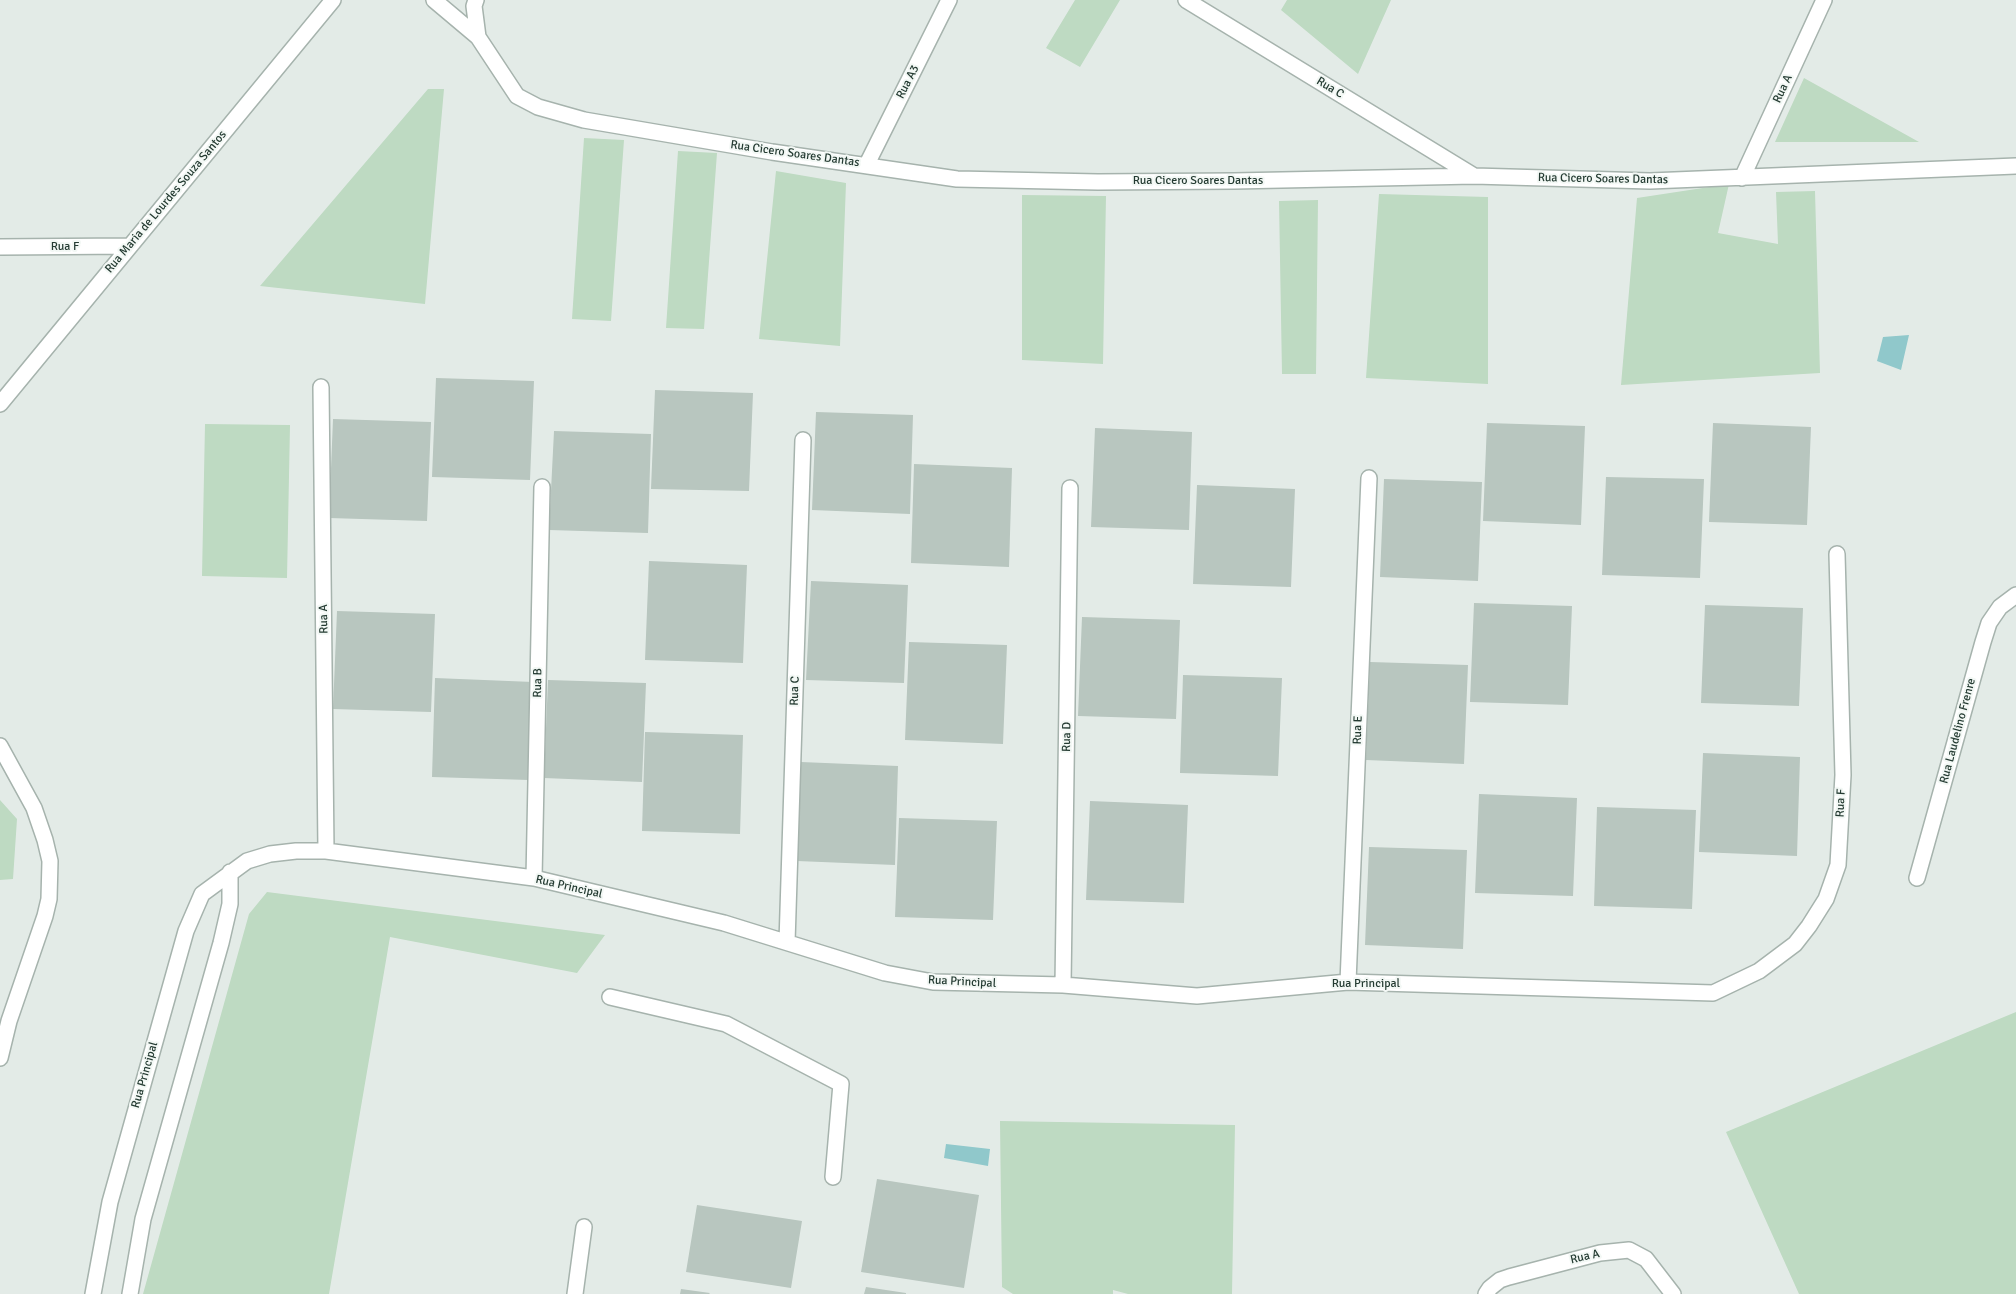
<!DOCTYPE html>
<html>
<head>
<meta charset="utf-8">
<style>
	body { margin:0 }
	canvas { display:block; background:#e3ebe7 }
</style>
</head>
<body>
<canvas width="2016" height="1294"></canvas>
<script>
const c = document.querySelector('canvas').getContext('2d');
c.lineJoin = 'round';
function fillPath(path, color) {
  c.fillStyle = color;
  c.fill(path, 'evenodd');
}
function shape(rows) {
  const path = new Path2D();
  for (const r of rows) {
    path.moveTo(r[0], r[1]);
    for (let i = 2; i < r.length; i += 2) path.lineTo(r[i], r[i + 1]);
  }
  return path;
}
function strokePath(path, color, width, dash) {
  c.strokeStyle = color;
  c.lineWidth = width;
  c.lineCap = dash ? 'butt' : 'round';
  c.setLineDash(dash || []);
  c.stroke(path);
}
function write(font, color, halo, rows, align = 'center') {
  c.font = font + ' Signika,sans-serif';
  c.lineWidth = 4;
  c.setLineDash([]);
  c.textBaseline = 'middle';
  c.strokeStyle = halo;
  c.fillStyle = color;
  for (const [text, x, y, turn = 0] of rows) {
    c.save();
    c.translate(x, y);
    c.rotate((+turn || 0) * Math.PI / 180);
    c.textAlign = isNaN(turn) ? turn : align;
    if (halo) c.strokeText(text, 0, 0);
    c.fillText(text, 0, 0);
    c.restore();
  }
}
fillPath(shape([
	[1075,0,1120,0,1080,67,1046,48],
	[1287,0,1391,0,1358,74,1281,10],
	[1804,78,1919,142,1775,142],
	[428,89,444,89,425,304,260,286],
	[584,138,624,140,611,321,572,319],
	[678,151,717,153,704,329,666,328],
	[776,171,846,183,840,346,759,339],
	[1729,184,1718,233,1778,244,1776,192,1815,191,1820,373,1621,385,1637,198],
	[1379,194,1488,197,1488,384,1366,378],
	[1022,195,1106,196,1103,364,1022,360],
	[1318,200,1316,374,1282,374,1279,201],
	[205,424,290,425,287,578,202,576],
	[0,800,17,819,13,879,0,880],
	[267,892,605,935,577,973,390,937,329,1294,143,1294,249,914],
	[2016,1012,2016,1294,1799,1294,1726,1132],
	[1000,1121,1235,1125,1232,1294,1128,1294,1113,1290,1113,1294,1013,1294,1002,1287]
]), '#bedac2');
fillPath(shape([
	[1909,335,1901,370,1877,361,1883,337],
	[946,1144,990,1149,988,1166,944,1158]
]), '#90c8cb');
fillPath(shape([
	[436,378,534,381,530,480,432,477],
	[655,390,753,393,749,491,651,489],
	[816,412,913,415,910,514,812,510],
	[333,419,431,422,427,521,329,518],
	[1487,423,1585,426,1581,525,1483,521],
	[1713,423,1811,427,1807,525,1709,522],
	[1095,428,1192,432,1189,530,1091,527],
	[554,431,651,434,648,533,549,530],
	[914,464,1012,468,1009,567,911,563],
	[1606,477,1704,479,1700,578,1602,575],
	[1384,479,1482,482,1478,581,1380,577],
	[1197,485,1295,489,1291,587,1193,584],
	[649,561,747,565,743,663,645,660],
	[811,581,908,585,904,683,806,680],
	[1474,603,1572,606,1568,705,1470,702],
	[1705,605,1803,608,1799,706,1701,703],
	[337,611,435,614,431,712,333,709],
	[1082,617,1180,620,1176,719,1078,716],
	[909,642,1007,645,1003,744,905,740],
	[1370,662,1468,665,1464,764,1366,760],
	[1183,675,1282,678,1278,776,1180,773],
	[435,678,533,682,529,780,432,777],
	[548,680,646,683,642,782,544,778],
	[645,732,743,735,740,834,642,831],
	[1703,753,1800,757,1797,856,1699,852],
	[801,762,898,766,895,865,797,861],
	[1479,794,1577,798,1573,896,1475,893],
	[1090,801,1188,805,1184,903,1086,900],
	[1597,807,1696,810,1692,909,1594,906],
	[899,818,997,821,993,920,895,917],
	[1369,847,1467,850,1463,949,1365,945],
	[877,1179,979,1195,964,1288,861,1272],
	[697,1205,802,1221,791,1288,686,1272],
	[866,1287,906,1293,906,1294,864,1294],
	[681,1289,710,1293,709,1294,680,1294]
]), '#b8c6bf');
const minor = shape([
	[434,0,478,37,517,96,538,107,584,120,772,152,957,179,1098,182,1234,181,1474,176,1650,181,2016,166],
	[476,0,474,6,478,37],
	[1186,0,1474,176],
	[867,164,949,0],
	[1742,178,1824,0],
	[0,247,130,246],
	[321,387,326,851],
	[0,404,333,0],
	[0,746,34,808,45,840,50,861,49,899,45,916,9,1021,0,1058],
	[534,878,542,487],
	[1917,878,1983,642,1989,623,2000,607,2016,595],
	[787,942,803,440],
	[1348,982,1369,478],
	[1063,985,1070,488],
	[610,997,726,1024,841,1084,833,1177],
	[93,1294,110,1202,186,931,202,894,247,861,270,854,296,851,326,851,534,878,724,923,885,973,933,982,1063,985,1197,996,1348,982,1713,993,1759,971,1795,944,1809,926,1826,899,1838,865,1843,775,1837,554],
	[130,1294,143,1219,221,943,230,904,230,872],
	[575,1294,584,1227],
	[1486,1294,1490,1288,1500,1280,1509,1277,1600,1253,1629,1250,1646,1259,1673,1294]
]);
strokePath(minor, '#a6b3ad', 18);
strokePath(minor, '#fff', 15);
write('12px', '#243b32', '#f3f8f5', [
	["Rua A3",908,82,-63],
	["Rua C",1330,88,31],
	["Rua A",1783,89,-65],
	["Rua Cicero Soares Dantas",795,154,8],
	["Rua Cicero Soares Dantas",1603,179,1],
	["Rua Cicero Soares Dantas",1198,181],
	["Rua Maria de Lourdes Souza Santos",166,202,-50],
	["Rua F",65,247],
	["Rua A",324,619,-91],
	["Rua B",538,683,-89],
	["Rua C",795,691,-88],
	["Rua E",1358,730,-88],
	["Rua Laudelino Frenre",1958,731,-75],
	["Rua D",1067,737,-89],
	["Rua F",1841,803,-87],
	["Rua Principal",569,887,13],
	["Rua Principal",962,982,3],
	["Rua Principal",1366,984],
	["Rua Principal",145,1075,-74],
	["Rua A",1585,1257,-13]
]);
</script>
</body>
</html>
